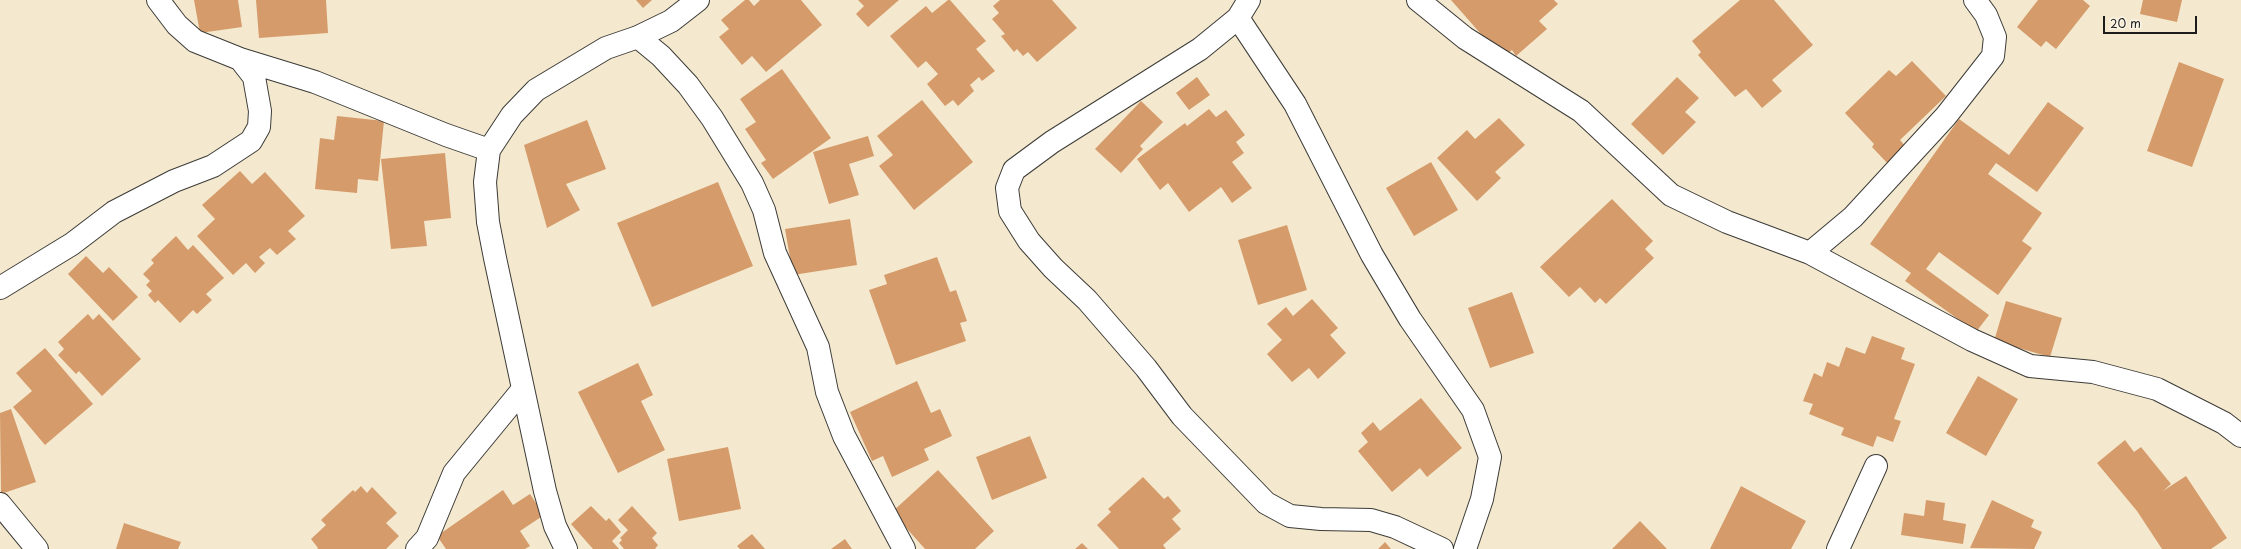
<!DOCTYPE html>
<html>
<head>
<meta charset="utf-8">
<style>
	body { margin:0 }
	#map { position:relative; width:2241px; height:549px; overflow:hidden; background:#f4e9cf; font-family:"Playpen Sans",sans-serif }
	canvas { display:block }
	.scale { position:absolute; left:2103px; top:16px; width:94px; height:18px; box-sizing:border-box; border:2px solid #1c1c1c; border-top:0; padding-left:5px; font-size:12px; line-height:14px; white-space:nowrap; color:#1c1c1c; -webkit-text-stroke:3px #fcf5e5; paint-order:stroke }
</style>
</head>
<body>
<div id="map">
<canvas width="2241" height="549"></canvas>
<div class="scale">20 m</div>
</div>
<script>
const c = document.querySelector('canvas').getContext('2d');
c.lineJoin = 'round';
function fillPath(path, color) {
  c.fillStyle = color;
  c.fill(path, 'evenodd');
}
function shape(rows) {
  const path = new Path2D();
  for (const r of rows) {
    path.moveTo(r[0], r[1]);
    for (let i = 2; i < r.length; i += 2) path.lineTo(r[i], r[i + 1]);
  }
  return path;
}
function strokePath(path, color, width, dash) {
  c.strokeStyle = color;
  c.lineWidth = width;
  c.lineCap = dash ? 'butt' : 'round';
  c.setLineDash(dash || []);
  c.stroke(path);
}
fillPath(shape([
	[194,0,238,0,242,27,200,33],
	[256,0,326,0,328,33,259,38],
	[636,0,652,0,643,8],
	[745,0,749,0,754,6,760,0,801,0,822,25,766,72,752,56,742,65,719,37,729,29,721,20],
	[858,0,899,0,868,27,856,14,864,6],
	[948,0,950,0,986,41,976,49,995,71,982,81,979,77,970,85,974,91,958,106,953,100,945,106,927,84,938,74,926,61,918,68,890,36,926,6,932,13],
	[1000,0,1052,0,1077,28,1037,62,1028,52,1023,56,1017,49,1014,52,1001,36,1005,34,992,19,999,13,993,6],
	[1451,0,1554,0,1558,4,1539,21,1547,29,1516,56,1512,50,1506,55,1495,50],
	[1740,0,1774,0,1813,45,1772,80,1782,91,1762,108,1746,89,1735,97,1698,55,1701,52,1692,41],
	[2038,0,2083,0,2090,6,2056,49,2046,41,2041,47,2017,27],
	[2143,0,2182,0,2177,22,2140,14],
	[1912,61,1946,96,1900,140,1908,149,1890,166,1872,147,1874,144,1845,113,1889,70,1896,76],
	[2179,62,2224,79,2192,167,2147,151],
	[782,69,831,138,773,179,761,163,766,160,745,129,756,122,740,99],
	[1197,77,1210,95,1189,110,1176,93],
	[1677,77,1699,98,1685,112,1696,122,1663,155,1631,124],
	[922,100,973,162,914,210,879,166,893,155,877,136],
	[1141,101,1163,122,1140,146,1143,149,1121,173,1095,149],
	[2048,102,2084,128,2037,192,1996,163,1988,174,2042,213,2022,241,2032,248,1998,295,1939,252,1926,269,1989,315,1976,332,1905,281,1911,273,1870,244,1959,119,2009,155],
	[1209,109,1216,117,1226,110,1245,135,1236,142,1244,153,1232,162,1252,188,1232,203,1221,187,1189,212,1168,183,1160,190,1137,159,1185,123,1187,126],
	[337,116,384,121,378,181,358,179,357,193,315,189,320,138,334,140],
	[1499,118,1525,145,1495,172,1501,178,1477,201,1437,158,1467,130,1475,139],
	[587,120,606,169,566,184,580,210,547,228,524,145],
	[868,136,874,156,849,164,859,195,829,204,813,152],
	[445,153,451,218,424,221,427,246,391,249,381,159],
	[1431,162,1458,210,1414,236,1386,188],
	[240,171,252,184,265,172,305,216,288,231,296,239,277,255,270,248,259,257,265,263,255,273,246,263,233,275,197,236,215,219,202,205],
	[718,182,753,266,652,307,617,223],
	[1612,199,1653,241,1645,249,1654,258,1606,304,1600,298,1595,303,1580,287,1569,297,1540,267],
	[850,219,857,265,793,275,785,229],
	[1287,225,1307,290,1258,305,1238,240],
	[176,236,188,250,193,245,224,278,206,294,212,300,197,314,193,310,180,323,158,300,155,303,148,295,152,291,146,285,150,281,143,274,154,263,151,260],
	[86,256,103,273,109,267,138,297,113,321,68,274],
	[937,257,950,292,956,290,967,321,960,323,966,341,896,365,869,290,887,284,884,275],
	[1512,292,1534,353,1490,368,1468,308],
	[1312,299,1338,328,1330,335,1346,353,1318,379,1309,368,1292,382,1267,354,1282,340,1267,324,1286,307,1293,316],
	[2006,301,2062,318,2050,357,1994,341],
	[88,314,93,320,99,314,141,359,102,396,79,371,76,374,58,355,64,349,58,342],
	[1872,336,1905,348,1901,359,1915,364,1894,419,1901,421,1893,442,1877,436,1873,447,1841,435,1844,428,1809,414,1813,404,1803,401,1814,373,1822,377,1827,362,1839,367,1846,347,1865,354],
	[45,348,93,404,45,445,13,407,32,391,16,373],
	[638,363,653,395,641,401,665,450,618,473,578,392],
	[1978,376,2018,399,1986,456,1946,433],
	[917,381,931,413,940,409,952,436,924,449,929,460,892,477,883,456,872,461,850,412],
	[1421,398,1462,448,1427,477,1420,468,1392,492,1358,451,1368,442,1361,433,1373,422,1380,431],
	[11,409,36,482,1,494,0,413],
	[1030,436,1047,478,992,500,976,457],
	[2125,440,2134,452,2141,447,2171,484,2163,491,2186,476,2227,538,2211,549,2162,549,2137,511,2097,463],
	[728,447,741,509,679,521,667,459],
	[938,470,994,531,975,549,925,549,892,512],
	[1143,477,1164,499,1168,496,1181,511,1172,519,1181,529,1163,545,1166,549,1119,549,1097,525,1111,512,1108,509],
	[361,486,367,493,372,487,397,513,386,523,399,536,386,549,317,549,318,548,311,539,326,525,321,520,353,490,355,492],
	[1741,486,1806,521,1791,549,1710,549],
	[503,490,513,505,530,494,544,515,520,531,530,546,525,549,446,549,437,536],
	[1926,500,1945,503,1943,520,1966,524,1963,544,1901,535,1904,513,1924,516],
	[1992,500,2034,520,2031,527,2042,532,2034,549,1970,548],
	[591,506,606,521,609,518,621,532,612,541,619,549,593,549,571,524],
	[632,506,657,533,652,538,658,545,655,549,624,549,619,543,622,540,620,538,628,530,618,520],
	[1640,521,1667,549,1612,549],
	[124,523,181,542,178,549,116,549],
	[752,534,765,549,740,549,737,546],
	[845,539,852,549,831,549],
	[1385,542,1391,549,1378,549],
	[1082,543,1088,549,1075,549]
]), '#d59b6a');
const street = shape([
	[1249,0,1238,18,1200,49,1052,142,1014,170,1007,188,1010,211,1029,241,1053,268,1087,300,1146,368,1182,416,1266,503,1290,516,1321,519,1371,520,1395,527,1442,549],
	[1418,0,1465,38,1581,111,1671,195,1727,222,1810,253,1972,340,2030,366,2093,372,2157,389,2224,423,2241,436],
	[1238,18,1295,104,1372,255,1410,319,1473,410,1490,457,1482,499,1465,549],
	[638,37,661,56,688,85,712,118,752,183,764,210,775,253,818,347,827,392,844,436,904,549],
	[240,59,315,82,446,135,489,150],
	[1810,253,1853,217,1946,116,1993,56,1995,37,1986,15,1975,0],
	[0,288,72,244,114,212,174,181,213,166,251,141,259,127,260,111,254,77,240,59,195,41,177,25,158,0],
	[0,504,37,549],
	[417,549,427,538,454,473,523,389],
	[566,549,555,526,545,491,495,258,488,222,485,182,489,150,512,115,536,90,606,48,638,37,671,21,698,0],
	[1838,549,1876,466]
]);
strokePath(street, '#3c3b37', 24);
strokePath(street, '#fff', 22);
</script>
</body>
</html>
